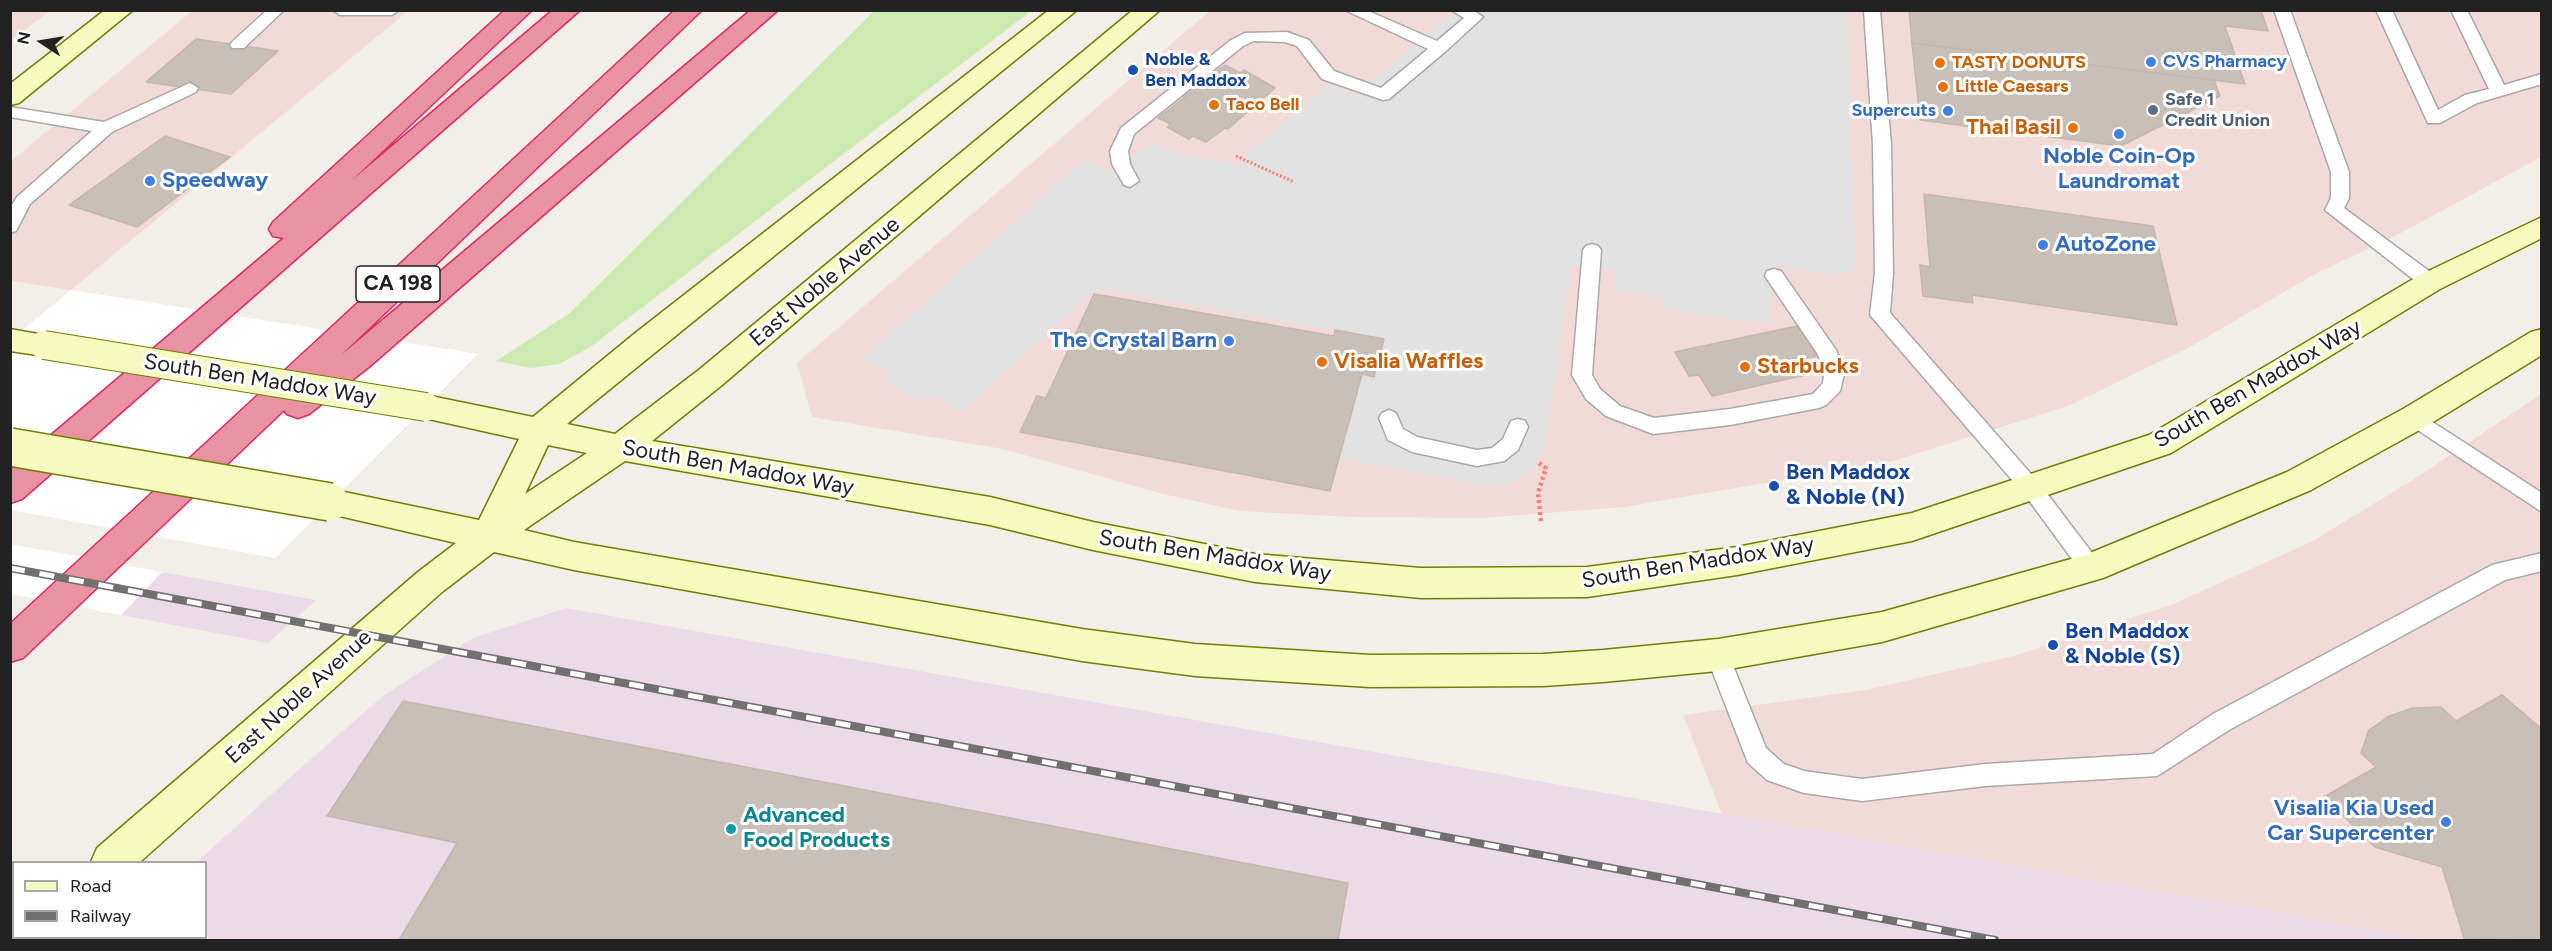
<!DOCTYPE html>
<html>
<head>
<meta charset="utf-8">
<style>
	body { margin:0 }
	#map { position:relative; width:2552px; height:951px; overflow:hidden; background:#f2efe9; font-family:Figtree,sans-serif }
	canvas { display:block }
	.frame { position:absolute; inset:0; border:12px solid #222; pointer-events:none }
	.legend { position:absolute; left:12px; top:861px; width:195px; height:78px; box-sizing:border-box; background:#fff; border:2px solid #a7a7a7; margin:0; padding:8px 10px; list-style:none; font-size:18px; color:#222 }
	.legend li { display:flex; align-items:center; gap:12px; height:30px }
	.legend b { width:30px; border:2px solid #a7a7a7 }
	.north { position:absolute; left:12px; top:12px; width:60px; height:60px; -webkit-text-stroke:4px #fff; paint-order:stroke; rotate:282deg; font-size:16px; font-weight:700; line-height:24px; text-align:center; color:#222 }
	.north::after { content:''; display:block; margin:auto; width:21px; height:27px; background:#222; clip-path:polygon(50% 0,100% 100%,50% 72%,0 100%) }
</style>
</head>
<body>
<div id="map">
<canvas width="2552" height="951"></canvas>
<div class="frame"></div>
<ul class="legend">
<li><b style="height:8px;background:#f7fabf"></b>Road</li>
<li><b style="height:8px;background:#707070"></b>Railway</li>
</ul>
<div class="north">N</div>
</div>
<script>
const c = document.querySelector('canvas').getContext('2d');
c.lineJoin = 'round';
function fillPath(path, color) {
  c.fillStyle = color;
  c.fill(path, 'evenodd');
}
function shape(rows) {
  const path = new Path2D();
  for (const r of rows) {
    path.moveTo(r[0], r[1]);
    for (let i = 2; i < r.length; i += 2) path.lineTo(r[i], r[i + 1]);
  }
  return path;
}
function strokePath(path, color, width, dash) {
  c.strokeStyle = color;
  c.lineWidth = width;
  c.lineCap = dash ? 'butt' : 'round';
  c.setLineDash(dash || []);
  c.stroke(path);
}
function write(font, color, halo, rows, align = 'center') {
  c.font = font + ' Figtree,sans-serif';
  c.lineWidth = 6;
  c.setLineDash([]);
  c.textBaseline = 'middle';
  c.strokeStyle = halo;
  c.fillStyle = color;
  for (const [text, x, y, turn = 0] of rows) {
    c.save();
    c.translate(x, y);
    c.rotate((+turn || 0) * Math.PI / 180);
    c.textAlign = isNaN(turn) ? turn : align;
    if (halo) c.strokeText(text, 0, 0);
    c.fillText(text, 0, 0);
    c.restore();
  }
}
fillPath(shape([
	[11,10,50,10,50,11,11,40],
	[192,11,408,11,71,290,11,281,10,162],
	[1210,11,2541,11,2541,157,2401,233,2315,274,2190,347,2068,406,1893,461,1625,507,1481,518,1350,517,1240,511,1163,494,1003,449,812,417,797,363],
	[2541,394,2541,940,2431,940,1722,814,1683,715,1866,690,2014,656,2171,605,2313,541,2419,476]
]), '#f2dad9');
fillPath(shape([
	[162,572,316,600,268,643,121,615],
	[566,608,2431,940,113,940,116,938,206,938,206,862,197,862,295,773,383,696,473,638]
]), '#ebdbe8');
fillPath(shape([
	[874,11,1031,11,589,348,559,364,531,368,496,361,570,313]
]), '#cdebb0');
fillPath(shape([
	[1456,11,1847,11,1856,266,1849,272,1837,275,1772,265,1772,324,1664,309,1664,298,1615,291,1616,274,1611,271,1571,266,1546,440,1540,460,1530,471,1506,485,1486,486,1340,458,1361,374,1373,376,1383,339,1101,289,1087,296,962,412,931,395,921,402,886,382,887,372,862,359,1083,160,1106,170,1111,169,1152,142,1179,154,1242,164,1241,159,1329,84,1354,95]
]), '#e2e2e2');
fillPath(shape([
	[71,290,478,354,275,558,11,510,11,340],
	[10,544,162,572,121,615,11,594]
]), '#fff');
const building = shape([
	[1909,10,2261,10,2268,31,2225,26,2245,84,1912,43,1909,10],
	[196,39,278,51,231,94,146,82,196,39],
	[1912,43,2214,80,2220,96,2121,146,1920,120,1912,43],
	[1225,65,1240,73,1244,70,1275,88,1228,129,1225,128,1206,142,1193,136,1189,139,1167,127,1171,124,1158,118,1185,97,1181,95,1225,65],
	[165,136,230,157,137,227,69,205,165,136],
	[1924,194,2153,226,2177,325,1972,295,1973,303,1923,296,1920,265,1930,267,1924,194],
	[1094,294,1334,336,1335,330,1384,339,1374,377,1362,374,1330,491,1020,432,1037,396,1046,398,1094,294],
	[1797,326,1818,356,1801,359,1810,374,1712,396,1699,375,1689,376,1675,352,1797,326],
	[2502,695,2542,729,2542,940,2464,938,2442,867,2375,847,2324,797,2376,767,2361,753,2369,730,2389,716,2413,708,2441,707,2456,721,2502,695],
	[403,701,1348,883,1338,940,399,940,457,843,327,816,403,701]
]);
fillPath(building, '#c7bfb8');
strokePath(building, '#c4b6ab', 1.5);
const lane = shape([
	[267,10,284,10,244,48,232,48,230,45,232,42,267,10],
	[333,10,399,10,392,15,340,15,333,10],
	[1345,10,1366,10,1437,41,1464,18,1451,10,1473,10,1483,17,1446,51,1389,99,1383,100,1322,79,1297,46,1285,42,1254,41,1243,46,1134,134,1128,151,1130,164,1139,181,1130,187,1124,185,1112,164,1110,151,1121,128,1231,40,1245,33,1287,32,1309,40,1334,71,1381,88,1428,49,1345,10],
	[1864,10,1880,10,1891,145,1893,273,1890,313,2039,483,2099,562,2102,568,2099,574,2091,577,2083,574,2025,495,1870,315,1875,273,1873,145,1864,10],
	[2274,10,2290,10,2349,172,2349,198,2344,208,2437,277,2439,282,2437,287,2423,287,2325,210,2331,198,2331,172,2274,10],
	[2376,10,2392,10,2438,110,2465,95,2489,89,2451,10,2467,10,2504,85,2542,74,2542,84,2477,103,2440,123,2428,123,2376,10],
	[190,83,198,88,196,92,112,132,30,204,16,231,10,233,10,208,17,197,92,131,10,117,10,107,104,122,190,83],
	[1592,244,1598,246,1601,250,1592,375,1600,389,1620,406,1654,418,1730,409,1813,394,1823,383,1825,370,1817,353,1765,276,1767,271,1774,269,1781,271,1836,350,1845,370,1840,391,1826,405,1819,408,1730,425,1653,434,1606,416,1586,399,1572,375,1583,250,1586,246,1592,244],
	[1389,410,1396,413,1403,429,1417,437,1477,450,1492,448,1503,439,1511,421,1518,419,1525,421,1528,427,1518,450,1504,461,1477,466,1412,452,1388,440,1379,418,1382,413,1389,410],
	[2414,410,2542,493,2542,512,2407,423,2404,418,2407,413,2414,410],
	[2542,553,2542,571,2505,580,2229,730,2157,776,1985,786,1862,801,1804,793,1767,780,1748,763,1706,655,1710,648,1718,645,1726,648,1766,748,1784,764,1804,771,1862,779,1985,764,2153,754,2213,714,2492,565,2542,553]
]);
const secondary = shape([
	[105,10,133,10,19,103,10,105,10,84,105,10],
	[1049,10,1077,10,567,424,615,434,700,369,1133,10,1160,10,722,385,652,441,990,497,1093,522,1255,554,1421,568,1587,567,1737,547,1912,513,2149,435,2420,275,2542,217,2542,238,2440,289,2171,453,1912,541,1737,575,1587,597,1421,598,1255,582,1093,550,990,525,625,461,524,530,574,542,1082,629,1195,644,1370,655,1543,654,1603,650,1718,639,1882,612,2085,555,2287,472,2403,409,2531,332,2542,329,2542,355,2425,427,2311,490,2103,578,1882,642,1718,671,1603,682,1543,686,1370,687,1195,676,1082,661,574,570,494,552,442,592,140,862,91,862,97,848,418,572,456,543,318,511,313,502,318,493,330,489,479,520,519,439,415,416,410,407,415,398,426,395,533,417,634,334,1049,10],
	[548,445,587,453,525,494,548,445],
	[10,329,55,337,59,345,55,353,44,356,10,351,10,329],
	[14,925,14,938,51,938,50,940,10,940,14,925]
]);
const highway = shape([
	[505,10,532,10,351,181,553,10,580,10,22,499,10,503,10,470,284,238,273,236,269,229,273,222,505,10],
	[675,10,702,10,340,356,751,10,778,10,370,366,309,414,298,418,287,414,284,410,23,658,10,662,10,624,675,10]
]);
strokePath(lane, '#a9a9a9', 3);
strokePath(secondary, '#707d05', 3);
strokePath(highway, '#dc2a67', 3);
strokePath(shape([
	[1236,156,1294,182]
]), '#fa8072', 3, [2, 2]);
strokePath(shape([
	[1539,463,1546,468,1538,493,1541,521]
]), '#fa8072', 4.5, [3, 3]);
fillPath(lane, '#fff');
fillPath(secondary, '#f7fabf');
fillPath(highway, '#e892a2');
const rail = shape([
	[10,568,1995,940]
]);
strokePath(rail, '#707070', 8);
strokePath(rail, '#fff', 5, [15]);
const secondaryBridgeFar1 = shape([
	[44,345,426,407]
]);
const secondaryBridge = shape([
	[10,447,330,502]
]);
strokePath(secondaryBridgeFar1, '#707d05', 30, []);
strokePath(secondaryBridge, '#707d05', 40, []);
strokePath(secondaryBridgeFar1, '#f7fabf', 28);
strokePath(secondaryBridge, '#f7fabf', 37);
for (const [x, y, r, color] of [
	[2151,62,6,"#3f7fe0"],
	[1940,63,6,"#e8710a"],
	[1133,70,6,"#1a4fb4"],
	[1943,87,6,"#e8710a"],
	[1214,105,6,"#e8710a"],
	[2153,110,6,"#5c6f8a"],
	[1948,111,6,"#3f7fe0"],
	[2073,128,6,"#e8710a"],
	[2119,134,6,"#3f7fe0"],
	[150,181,6,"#3f7fe0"],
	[2043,245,6,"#3f7fe0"],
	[1229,341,6,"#3f7fe0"],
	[1322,362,6,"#e8710a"],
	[1745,367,6,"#e8710a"],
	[1774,486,6,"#1a4fb4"],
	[2053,645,6,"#1a4fb4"],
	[2446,822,6,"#3f7fe0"],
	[731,829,6,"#0f9aa8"]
]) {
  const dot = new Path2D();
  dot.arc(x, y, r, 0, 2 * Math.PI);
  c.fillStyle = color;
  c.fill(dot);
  strokePath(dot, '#fff', 2);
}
write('bold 18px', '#164399', '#fff', [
	["Noble &",1145,60],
	["Ben Maddox",1145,81]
], 'left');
write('bold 18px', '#366cbe', '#fff', [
	["CVS Pharmacy",2163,62],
	["Supercuts",1936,111,"right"]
], 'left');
write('bold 18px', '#c56008', '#fff', [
	["TASTY DONUTS",1952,63],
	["Little Caesars",1955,87],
	["Taco Bell",1226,105]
], 'left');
write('bold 18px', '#4e5e75', '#fff', [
	["Safe 1",2165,100],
	["Credit Union",2165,121]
], 'left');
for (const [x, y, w] of [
	[398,284,84]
]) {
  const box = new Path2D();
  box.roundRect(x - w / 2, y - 18, w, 36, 4.5);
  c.fillStyle = '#fff';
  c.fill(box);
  strokePath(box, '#222', 1.5);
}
write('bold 21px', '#222', null, [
	["CA 198",398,284]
]);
write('bold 22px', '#c56008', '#fff', [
	["Thai Basil",2061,128,"right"],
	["Visalia Waffles",1334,362],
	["Starbucks",1757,367]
], 'left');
write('bold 22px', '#366cbe', '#fff', [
	["Noble Coin-Op",2119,157,"center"],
	["Laundromat",2119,182,"center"],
	["Speedway",162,181],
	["AutoZone",2055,245],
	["The Crystal Barn",1217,341,"right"],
	["Visalia Kia Used",2434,809,"right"],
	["Car Supercenter",2434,834,"right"]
], 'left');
write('22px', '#222', '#fff', [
	["East Noble Avenue",825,282,-40],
	["South Ben Maddox Way",260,380,9],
	["South Ben Maddox Way",2258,384,-30],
	["South Ben Maddox Way",738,468,10],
	["South Ben Maddox Way",1215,556,9],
	["South Ben Maddox Way",1698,563,-9],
	["East Noble Avenue",299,697,-42]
]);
write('bold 22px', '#164399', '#fff', [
	["Ben Maddox",1786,473],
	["& Noble (N)",1786,498],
	["Ben Maddox",2065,632],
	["& Noble (S)",2065,657]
], 'left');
write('bold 22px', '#0d838f', '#fff', [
	["Advanced",743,816],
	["Food Products",743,841]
], 'left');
</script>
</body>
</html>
